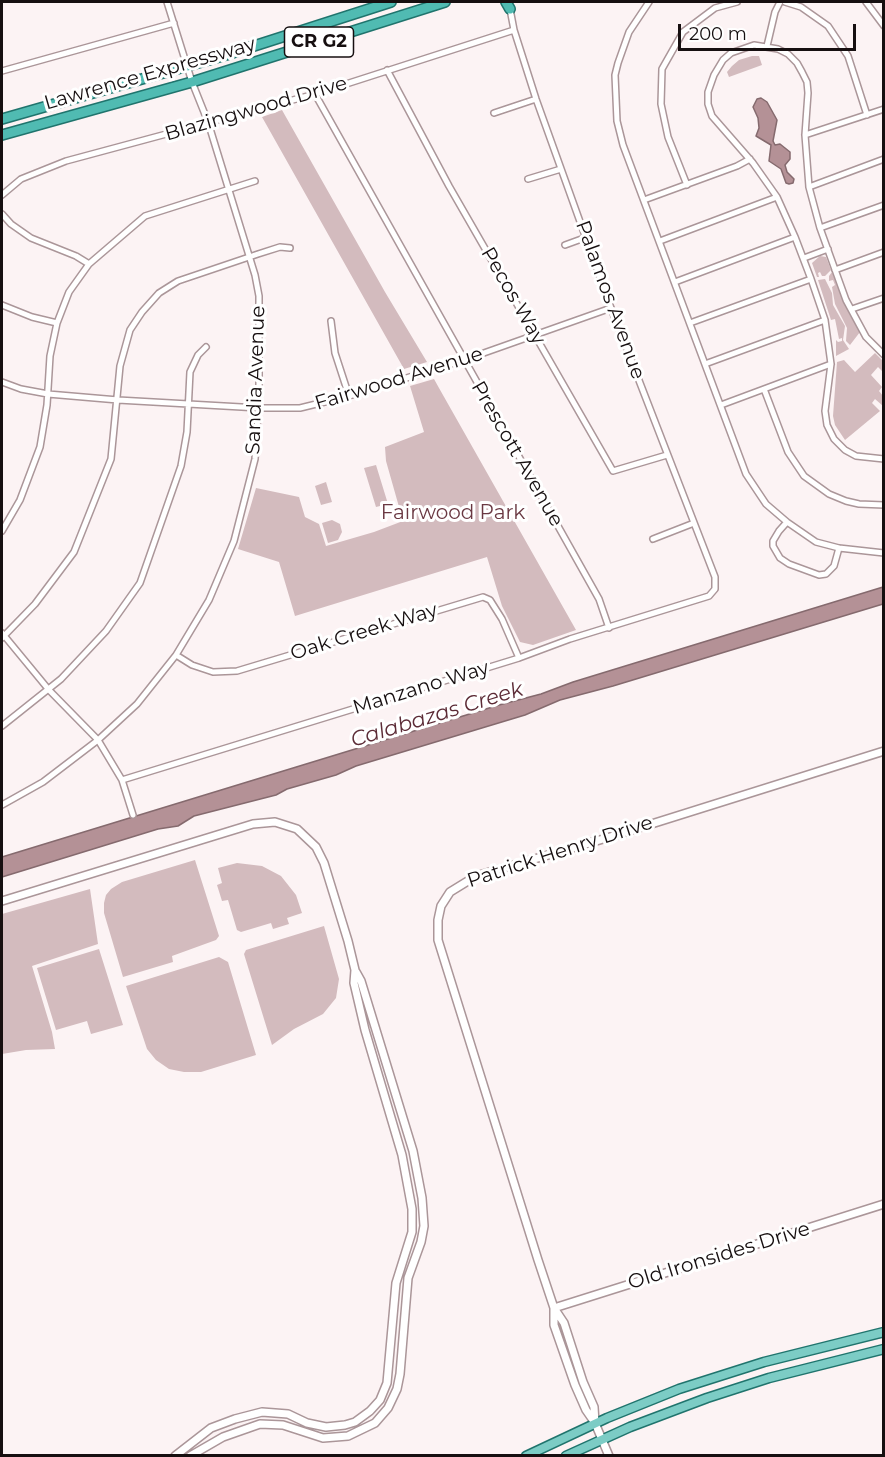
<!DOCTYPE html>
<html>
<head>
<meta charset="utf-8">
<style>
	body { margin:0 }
	#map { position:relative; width:885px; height:1457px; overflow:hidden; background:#fcf3f4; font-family:Montserrat,sans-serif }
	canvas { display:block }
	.frame { position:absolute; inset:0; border:3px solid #160f10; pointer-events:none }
	.scale { position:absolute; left:678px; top:24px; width:178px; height:27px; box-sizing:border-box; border:3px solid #160f10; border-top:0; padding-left:8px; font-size:18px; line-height:21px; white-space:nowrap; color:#160f10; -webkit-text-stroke:4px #fff; paint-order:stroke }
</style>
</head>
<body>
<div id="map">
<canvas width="885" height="1457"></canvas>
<div class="frame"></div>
<div class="scale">200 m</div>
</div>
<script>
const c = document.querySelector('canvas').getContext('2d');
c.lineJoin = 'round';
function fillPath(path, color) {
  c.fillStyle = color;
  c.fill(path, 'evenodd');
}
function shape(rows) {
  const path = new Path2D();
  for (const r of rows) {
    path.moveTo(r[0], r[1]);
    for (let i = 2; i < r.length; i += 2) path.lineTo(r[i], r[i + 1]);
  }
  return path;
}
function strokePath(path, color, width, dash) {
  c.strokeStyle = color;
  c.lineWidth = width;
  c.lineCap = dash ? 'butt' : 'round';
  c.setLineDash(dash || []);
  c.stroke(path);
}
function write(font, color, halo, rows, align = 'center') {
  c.font = font + ' Montserrat,sans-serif';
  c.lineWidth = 6;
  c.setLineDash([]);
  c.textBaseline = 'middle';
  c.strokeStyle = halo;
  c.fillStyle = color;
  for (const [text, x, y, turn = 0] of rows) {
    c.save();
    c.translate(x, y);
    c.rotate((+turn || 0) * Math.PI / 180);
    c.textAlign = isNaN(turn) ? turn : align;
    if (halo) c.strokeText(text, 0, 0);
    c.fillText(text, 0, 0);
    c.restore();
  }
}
fillPath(shape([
	[752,56,759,56,762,65,729,77,727,72,732,66,739,60],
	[282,110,385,292,427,362,404,369,262,117],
	[820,256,826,257,831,270,825,276,822,276,820,272,818,273,819,277,817,277,812,263],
	[832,272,848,311,860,332,850,345,846,341,847,328,835,304,832,287,835,285,833,280,829,281,829,276],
	[825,279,832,293,833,305,845,326,843,340,849,349,836,356,836,340,838,342,842,341,842,338,839,339,835,319,831,320,818,280],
	[875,353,883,361,883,372,878,367,871,375,882,387,879,391,883,396,883,406,875,399,872,403,880,411,845,440,835,425,833,416,837,362,844,360,855,372],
	[434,379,439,388,576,630,533,645,520,642,502,606,487,557,295,616,279,562,238,549,256,488,299,497,305,517,319,524,326,546,374,532,403,521,386,461,385,447,424,432,410,386],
	[376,465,388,504,376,507,364,468],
	[326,482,332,502,321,505,315,486],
	[332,520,340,524,342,532,338,540,328,543,322,523],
	[195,860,219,936,216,940,172,956,173,962,123,977,104,913,104,903,106,895,111,889,122,882],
	[237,863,262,866,281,876,296,895,302,913,287,918,289,924,273,929,271,923,241,932,237,930,228,900,222,901,217,885,222,883,218,868],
	[90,889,98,944,32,966,52,1032,55,1049,26,1050,2,1054,2,914],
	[324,926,339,979,336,998,323,1014,294,1029,272,1045,244,954,246,950],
	[99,949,123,1025,91,1034,87,1021,56,1030,37,968],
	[219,957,228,962,256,1055,201,1072,184,1072,169,1069,156,1060,147,1049,126,986]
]), '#d3bbbe');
const water = shape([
	[761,98,767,102,777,120,773,141,775,145,780,144,790,152,790,159,785,165,787,172,794,179,793,183,789,184,786,183,781,169,769,161,771,145,756,136,759,128,758,118,753,107,757,99,761,98],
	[883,587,883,604,613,686,560,700,525,715,356,766,336,775,287,789,276,795,194,816,178,826,158,829,2,877,2,857,499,705,541,694,573,682,883,587]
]);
fillPath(water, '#b49196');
strokePath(water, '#856a6e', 1.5);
const minor = shape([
	[649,2,629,32,618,63,615,75,617,121,623,145,746,474,766,504,787,522,816,542,839,548,884,553],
	[785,2,801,7,828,26,848,56,867,115],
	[866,2,884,26],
	[767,46,775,12,780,2],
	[387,70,449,186,613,471,667,455],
	[2,71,174,23],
	[315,94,599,599,609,628],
	[494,113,536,99],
	[805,135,884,109],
	[528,179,561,169],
	[687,185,668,137,661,104,662,69,683,32,715,8,737,2],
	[809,187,884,159],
	[2,195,21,179,66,161,315,94,514,30],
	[644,200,737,166,750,159],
	[2,214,11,224,31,238,76,256,89,264],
	[820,228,884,205],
	[660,241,777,197],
	[565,245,587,237],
	[804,258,828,249],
	[835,270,884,252],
	[675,282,795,237],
	[2,305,32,317,57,323],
	[852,309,884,298],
	[331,321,335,353,349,396],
	[690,323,811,279],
	[884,355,866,337,846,300,820,228,809,187,805,135,808,93,807,82,802,72,797,63,788,54,778,49,754,45,731,53,723,60,714,75,708,92,708,104,712,116,753,163,777,197,795,237,811,279,825,320,831,364,825,411,827,425,834,439,845,450,856,456,884,459],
	[705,364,825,320],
	[2,382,21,389,48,394,118,400,259,408,300,408,349,396,464,360,611,308],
	[764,389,788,452,804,476,829,494,846,501,859,504,884,505],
	[721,405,831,364],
	[787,522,779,531,773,541,773,546,780,558,789,564,819,575,826,574,834,566,839,548],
	[2,531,20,500,40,447,47,405,50,356,57,323,69,292,89,264,145,216,255,181],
	[653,539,694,523],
	[2,633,49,690,98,740,122,780,133,815],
	[2,638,35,604,74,552,111,459,120,366,130,330,142,312,159,293,178,281,258,254,280,247,290,248],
	[176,655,192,665,213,672,237,671,483,597,490,600,502,619,519,658],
	[2,726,61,679,106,631,140,583,181,466,187,432,190,372,198,355,206,347],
	[122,780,519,658,570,639,709,596,715,589,715,577,611,308,536,99,514,30,510,9],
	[2,805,43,782,98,740,137,704,176,655,209,600,234,541,255,459,259,399,259,296,255,275,208,122,192,82,167,2]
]);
const tertiary = shape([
	[2,901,253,824,275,822,297,829,316,847,324,863,348,941,355,970,354,983,365,1030,402,1155,412,1209,412,1232,396,1283,387,1383,380,1400,370,1411,355,1422,345,1425,326,1427,307,1423,288,1414,262,1412,235,1419,211,1428,175,1456],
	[554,1308,884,1204],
	[554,1308,554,1325,575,1385,586,1410,595,1423,609,1456],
	[595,1423,594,1407,583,1382,564,1323,554,1308,538,1260,438,940,438,920,441,906,450,892,476,876,610,837,884,751],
	[190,1456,223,1437,260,1424,283,1425,323,1438,348,1436,375,1423,388,1408,397,1389,400,1374,408,1278,421,1242,424,1226,422,1198,413,1151,361,981,356,972]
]);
const primary = shape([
	[526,1456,607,1418,679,1389,764,1362,884,1332],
	[566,1456,630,1427,707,1398,769,1378,884,1349]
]);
const trunk = shape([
	[506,2,510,9],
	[2,119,226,55,391,2],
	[2,135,192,82,445,2]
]);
strokePath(minor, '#ab9699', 8);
strokePath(tertiary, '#ab9699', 10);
strokePath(primary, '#20746d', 11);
strokePath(trunk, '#20746d', 12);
strokePath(minor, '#fff', 5);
strokePath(tertiary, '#fff', 7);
strokePath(primary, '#7cccc5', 8);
strokePath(trunk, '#50bbb2', 9);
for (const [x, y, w] of [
	[319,42,69]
]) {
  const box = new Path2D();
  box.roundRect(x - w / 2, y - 15, w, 30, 4.5);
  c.fillStyle = '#fff';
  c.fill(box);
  strokePath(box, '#160f10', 1.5);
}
write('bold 18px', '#160f10', null, [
	["CR G2",319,42]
]);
write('20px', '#160f10', '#fff', [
	["Lawrence Expressway",150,74,-16],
	["Blazingwood Drive",256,109,-16],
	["Pecos Way",513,296,60],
	["Palamos Avenue",610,300,70],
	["Fairwood Avenue",399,379,-17],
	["Sandia Avenue",256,380,-88],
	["Prescott Avenue",517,454,60],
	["Oak Creek Way",364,632,-17],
	["Manzano Way",421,688,-17],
	["Patrick Henry Drive",560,852,-18],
	["Old Ironsides Drive",719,1256,-17]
]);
write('20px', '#6a3842', '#fff', [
	["Fairwood Park",453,513]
]);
write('italic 21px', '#5c2b36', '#fff', [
	["Calabazas Creek",437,715,-17]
]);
</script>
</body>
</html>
